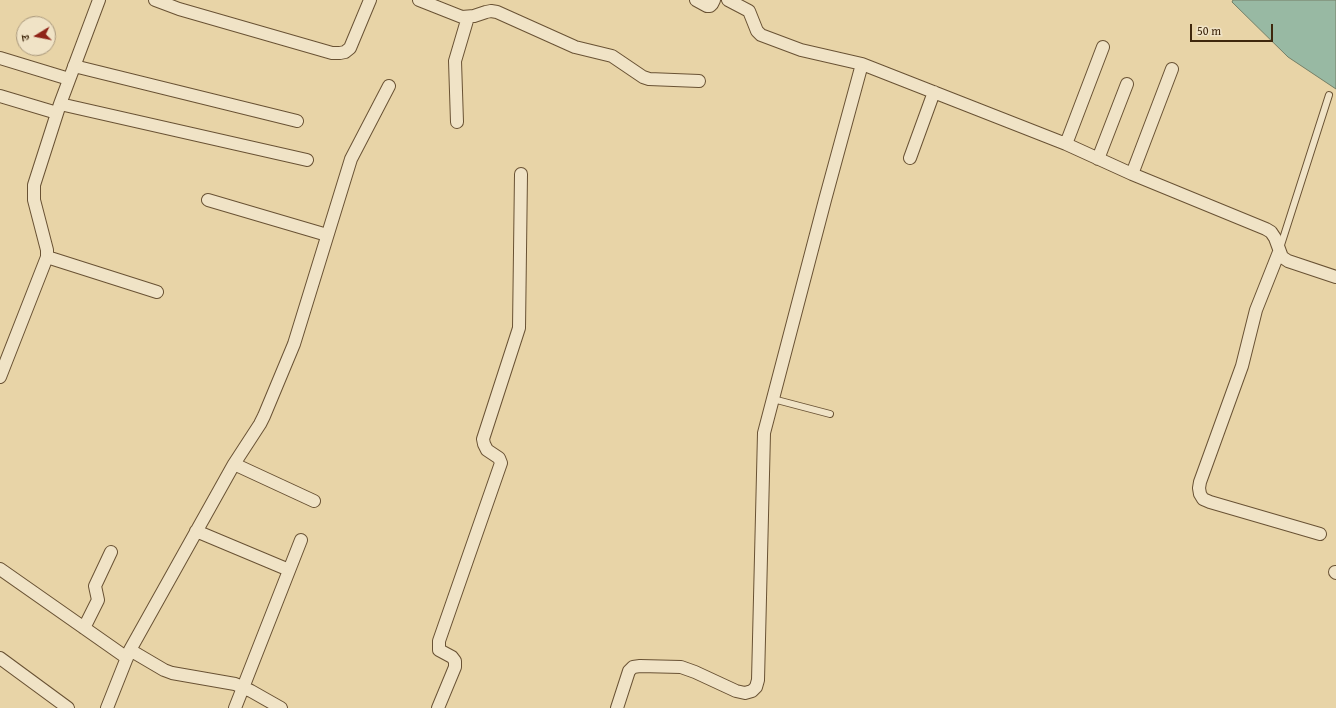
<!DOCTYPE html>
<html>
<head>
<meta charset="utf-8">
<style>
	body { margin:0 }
	#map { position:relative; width:1336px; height:708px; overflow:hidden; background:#e8d4a7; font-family:"Gentium Book Plus","Noto Serif Devanagari",serif }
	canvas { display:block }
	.north { position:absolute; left:16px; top:16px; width:40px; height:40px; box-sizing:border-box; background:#f0e3c6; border:1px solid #a9987c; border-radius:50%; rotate:260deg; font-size:11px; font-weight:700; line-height:16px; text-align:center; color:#3f270d }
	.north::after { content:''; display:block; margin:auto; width:14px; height:18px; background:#8f2418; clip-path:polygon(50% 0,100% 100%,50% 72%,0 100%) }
	.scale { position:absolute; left:1190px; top:24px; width:83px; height:18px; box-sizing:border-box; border:2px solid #3f270d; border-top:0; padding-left:5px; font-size:12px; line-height:14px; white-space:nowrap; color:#3f270d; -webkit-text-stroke:3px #f0e3c6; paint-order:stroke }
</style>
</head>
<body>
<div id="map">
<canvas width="1336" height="708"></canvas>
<div class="north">उ</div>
<div class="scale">50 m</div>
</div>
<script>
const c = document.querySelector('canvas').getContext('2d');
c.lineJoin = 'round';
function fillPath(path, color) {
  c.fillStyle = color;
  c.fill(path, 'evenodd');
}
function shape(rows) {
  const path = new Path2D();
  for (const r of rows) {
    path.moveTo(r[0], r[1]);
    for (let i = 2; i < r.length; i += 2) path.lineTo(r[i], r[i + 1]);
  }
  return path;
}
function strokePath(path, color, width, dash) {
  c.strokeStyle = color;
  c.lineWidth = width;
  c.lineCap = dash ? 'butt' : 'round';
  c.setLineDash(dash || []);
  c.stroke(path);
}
const water = shape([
	[1233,0,1336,0,1336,89,1288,57,1232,2,1233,0]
]);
fillPath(water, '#98b9a3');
strokePath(water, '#747f67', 1);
const lane = shape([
	[1280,248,1329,95],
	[773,399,830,414]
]);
const street = shape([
	[155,0,179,9,332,53,340,53,345,52,350,48,370,0],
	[419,0,462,17,474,16,486,12,491,11,497,12,575,47,612,56,643,77,649,79,699,81],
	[696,0,707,6,710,6,712,4,714,0],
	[728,0,749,11,757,31,761,35,801,50,862,64,1066,144,1132,174,1266,229,1271,232,1275,238,1282,257,1288,261,1336,277],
	[0,58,69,79],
	[74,66,297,121],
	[0,96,57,113],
	[60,104,307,160],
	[457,122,455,61,468,17],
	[1066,144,1103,47],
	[910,158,934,92],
	[1098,159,1127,84],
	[1132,174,1172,69],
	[208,200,327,235],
	[1279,252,1256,310,1242,366,1200,482,1199,488,1200,494,1203,499,1210,502,1320,534],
	[47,257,157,292],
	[0,377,47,257,47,250,34,200,34,185,60,104,99,0],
	[234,464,314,501],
	[196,531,289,570],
	[0,569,127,658],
	[1335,572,1336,573],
	[84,628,98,600,95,586,111,552],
	[130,650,164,670,172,673,235,684,251,691,281,708],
	[0,658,68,708],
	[107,708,130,650,234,464,260,424,264,416,294,344,351,159,389,86],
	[235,708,301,540],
	[438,708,455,667,455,661,452,657,439,650,439,641,501,463,499,458,487,450,484,444,483,439,519,328,521,174],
	[617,708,629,671,633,667,640,666,681,667,695,672,736,691,745,693,752,691,756,687,758,680,764,433,825,200,862,64]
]);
strokePath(lane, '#695234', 8);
strokePath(street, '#695234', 14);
strokePath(lane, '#f0e3c6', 6);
strokePath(street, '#f0e3c6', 12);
</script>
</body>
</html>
